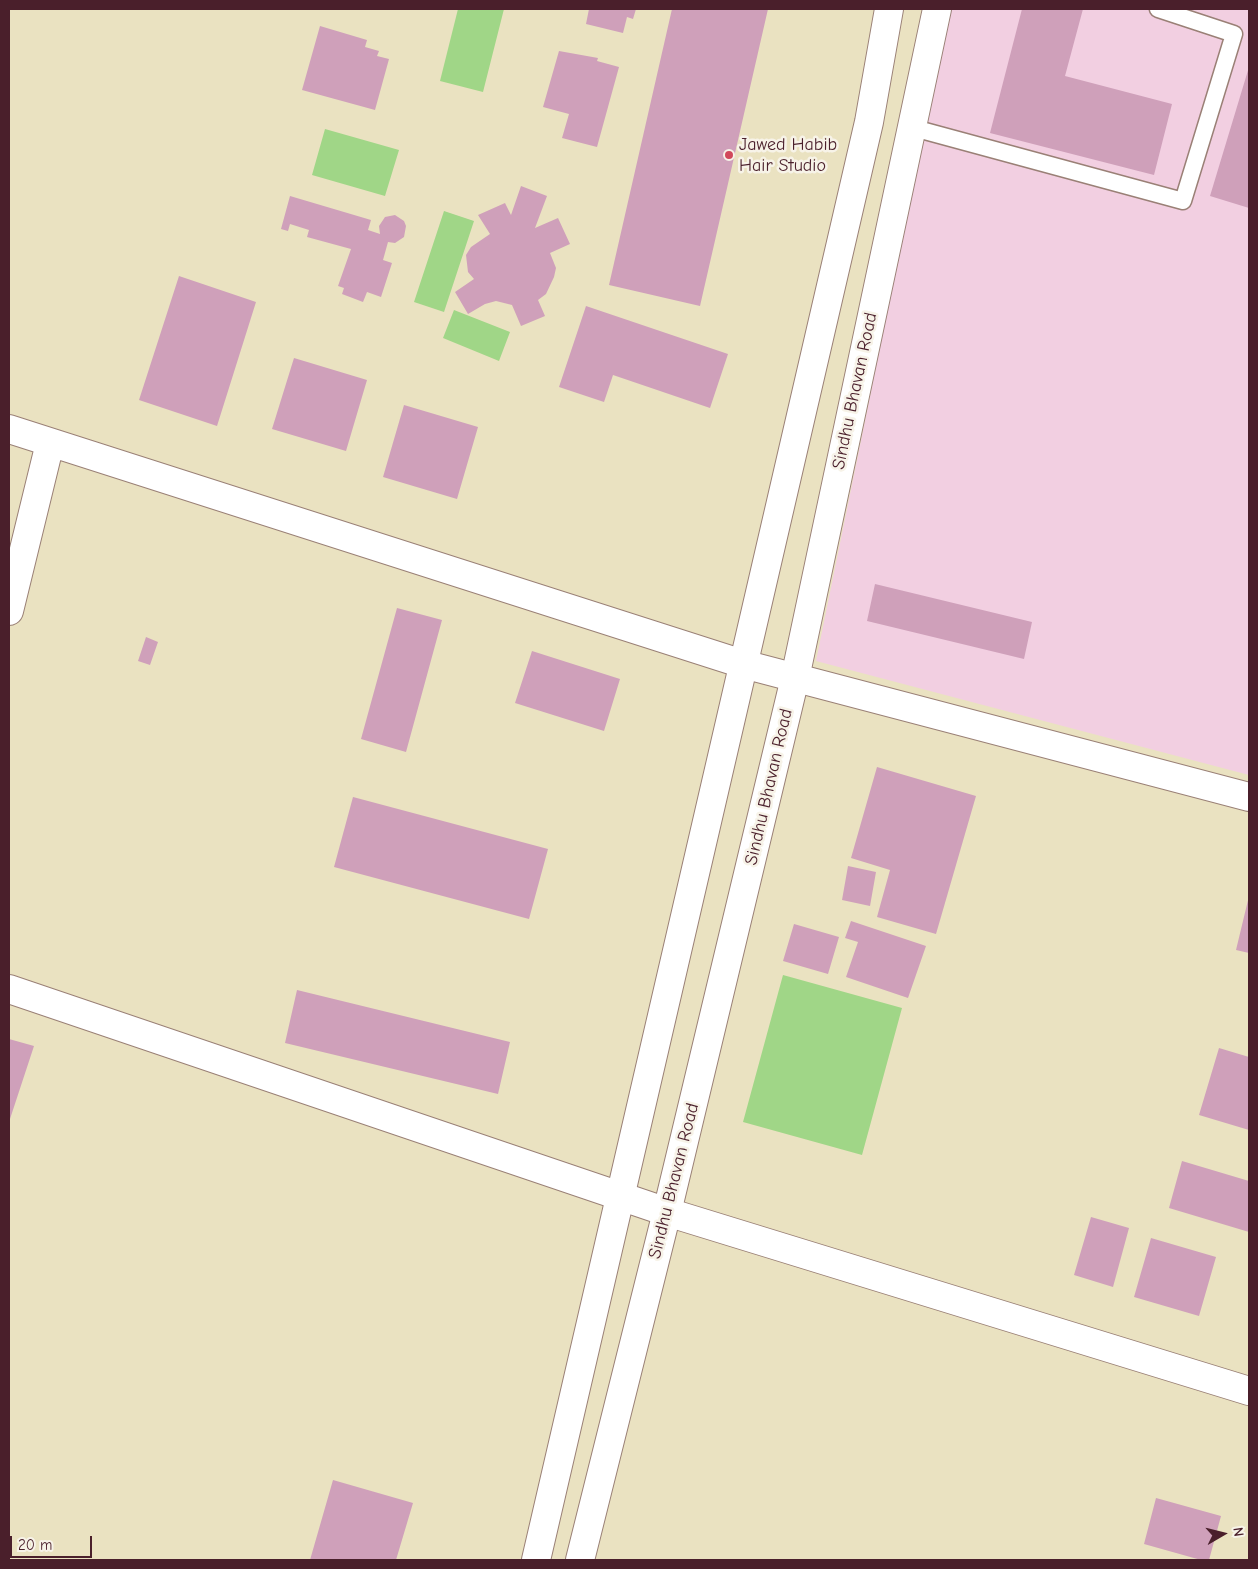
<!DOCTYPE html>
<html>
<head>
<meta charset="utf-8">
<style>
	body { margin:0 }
	#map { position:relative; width:1258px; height:1569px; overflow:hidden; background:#eae2c1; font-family:"Comic Neue",sans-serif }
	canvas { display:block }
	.frame { position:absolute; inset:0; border:10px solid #4a1f2b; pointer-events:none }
	.north { position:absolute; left:1198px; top:1509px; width:50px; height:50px; -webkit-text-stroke:4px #f7f3e8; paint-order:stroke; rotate:82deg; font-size:14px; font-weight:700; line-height:20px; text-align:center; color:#4a1f2b }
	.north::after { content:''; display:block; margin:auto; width:18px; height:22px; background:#4a1f2b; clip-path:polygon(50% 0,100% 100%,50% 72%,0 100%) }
	.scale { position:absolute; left:10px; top:1536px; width:82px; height:22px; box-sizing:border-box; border:2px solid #4a1f2b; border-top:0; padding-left:6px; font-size:15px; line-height:18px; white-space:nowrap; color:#4a1f2b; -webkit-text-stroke:4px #f7f3e8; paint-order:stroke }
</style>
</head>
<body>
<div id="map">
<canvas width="1258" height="1569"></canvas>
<div class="frame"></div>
<div class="north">N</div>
<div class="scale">20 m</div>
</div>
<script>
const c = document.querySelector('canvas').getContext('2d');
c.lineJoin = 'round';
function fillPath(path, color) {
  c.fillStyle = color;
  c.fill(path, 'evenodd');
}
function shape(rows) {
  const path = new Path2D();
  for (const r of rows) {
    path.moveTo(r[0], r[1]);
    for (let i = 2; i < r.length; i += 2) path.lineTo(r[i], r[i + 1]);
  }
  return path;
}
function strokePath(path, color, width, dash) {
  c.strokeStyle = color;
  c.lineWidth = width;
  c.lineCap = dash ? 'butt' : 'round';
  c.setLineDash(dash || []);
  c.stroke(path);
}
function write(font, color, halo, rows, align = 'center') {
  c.font = font + ' "Comic Neue",sans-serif';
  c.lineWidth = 5;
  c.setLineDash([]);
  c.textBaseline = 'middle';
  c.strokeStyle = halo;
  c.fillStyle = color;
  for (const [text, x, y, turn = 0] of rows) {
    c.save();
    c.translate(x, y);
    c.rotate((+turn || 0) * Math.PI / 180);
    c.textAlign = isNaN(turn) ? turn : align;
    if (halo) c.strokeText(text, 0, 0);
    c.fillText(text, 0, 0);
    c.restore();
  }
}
fillPath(shape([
	[949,9,1249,9,1249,775,816,661]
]), '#f2cfe1');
fillPath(shape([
	[458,9,504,9,483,92,440,81],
	[325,129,399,150,385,196,312,175],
	[444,211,474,221,444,312,414,302],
	[454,310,510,332,499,361,443,338],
	[783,975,902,1008,862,1155,743,1122]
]), '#a0d687');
fillPath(shape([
	[589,9,636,9,633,19,627,17,623,33,586,24],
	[672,9,768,9,700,306,609,285],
	[1022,9,1083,9,1065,76,1172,104,1154,175,990,133],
	[320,26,367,40,365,47,379,51,377,56,389,59,375,110,302,90],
	[559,51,598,58,597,61,619,67,597,147,562,138,569,114,543,107],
	[1249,67,1249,208,1210,196],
	[521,186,547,196,535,228,558,218,570,244,550,253,556,268,554,277,546,294,538,300,545,316,521,326,512,305,496,301,485,304,468,314,455,292,474,279,468,272,466,255,471,247,490,234,478,215,505,203,511,215],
	[290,196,371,220,368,230,380,234,379,226,385,217,395,215,404,221,406,226,404,237,395,243,388,242,383,260,392,263,381,297,367,292,363,302,342,294,344,288,338,286,351,249,307,237,309,230,290,224,288,231,281,229],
	[179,276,256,302,217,426,139,400],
	[586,306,728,354,710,408,613,375,604,402,559,387],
	[294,358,367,380,346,451,272,429],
	[404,405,478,427,457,499,383,477],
	[875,584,1032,622,1024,659,867,621],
	[397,608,442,620,406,752,361,739],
	[146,637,158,642,150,665,138,661],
	[532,651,620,679,604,731,515,703],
	[877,767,976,796,936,934,877,917,890,870,851,858],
	[353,797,548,849,529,919,334,867],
	[848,866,876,872,870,906,842,900],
	[1249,896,1249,953,1236,950],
	[851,921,926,946,908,998,846,977,858,942,845,938],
	[794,924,839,937,828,974,783,961],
	[297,990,510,1042,498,1094,285,1043],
	[9,1039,34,1046,9,1122],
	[1219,1048,1249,1057,1249,1130,1199,1115],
	[1182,1161,1249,1181,1249,1232,1169,1208],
	[1091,1217,1129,1228,1113,1287,1074,1275],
	[1151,1238,1216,1257,1199,1316,1134,1297],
	[333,1480,413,1503,396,1560,310,1560],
	[1156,1498,1221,1516,1209,1560,1201,1560,1144,1544]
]), '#cfa0ba');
const lane = shape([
	[910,127,1183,201,1234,34,1158,9]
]);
const street = shape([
	[9,429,743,664,1249,797],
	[9,611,50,443],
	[9,989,667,1212,1249,1391]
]);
const secondary = shape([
	[536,1560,869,122,889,9],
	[580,1560,667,1212,795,678,937,9]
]);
strokePath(lane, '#9a8076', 19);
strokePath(street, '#9a8076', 30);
strokePath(secondary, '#9a8076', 30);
strokePath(lane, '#fff', 16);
strokePath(street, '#fff', 28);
strokePath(secondary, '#fff', 28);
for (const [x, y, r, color] of [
	[729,155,5,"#d1495b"]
]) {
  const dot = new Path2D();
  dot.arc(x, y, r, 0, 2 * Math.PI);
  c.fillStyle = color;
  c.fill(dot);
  strokePath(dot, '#f7f3e8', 2);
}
write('18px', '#4a1f2b', '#f7f3e8', [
	["Jawed Habib",739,145],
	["Hair Studio",739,166]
], 'left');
write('18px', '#4a1f2b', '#f7f3e8', [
	["Sindhu Bhavan Road",855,391,-78],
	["Sindhu Bhavan Road",769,787,-77],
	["Sindhu Bhavan Road",674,1181,-76]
]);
</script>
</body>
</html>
